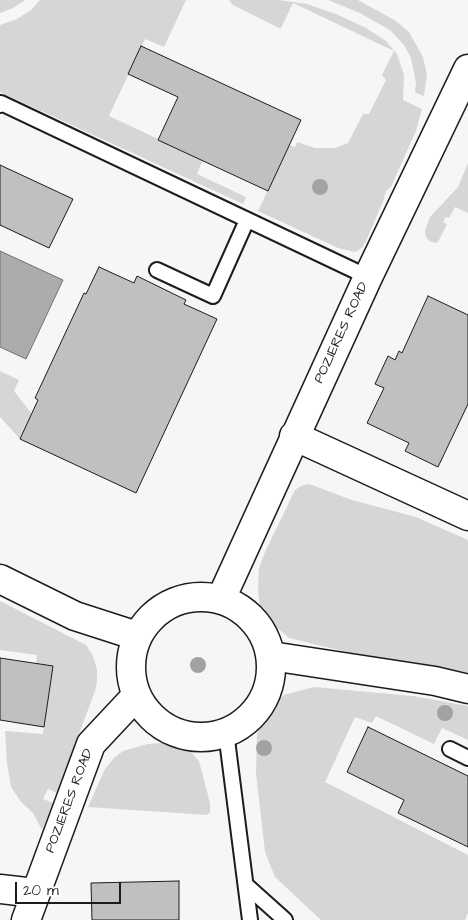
<!DOCTYPE html>
<html>
<head>
<meta charset="utf-8">
<style>
	body { margin:0 }
	#map { position:relative; width:468px; height:920px; overflow:hidden; background:#f6f6f6; font-family:"Architects Daughter",sans-serif }
	canvas { display:block }
	.scale { position:absolute; left:15px; top:882px; width:106px; height:22px; box-sizing:border-box; border:2px solid #1c1c1c; border-top:0; padding-left:6px; font-size:15px; line-height:18px; white-space:nowrap; color:#1c1c1c; -webkit-text-stroke:4px #fff; paint-order:stroke }
</style>
</head>
<body>
<div id="map">
<canvas width="468" height="920"></canvas>
<div class="scale">20 m</div>
</div>
<script>
const c = document.querySelector('canvas').getContext('2d');
c.lineJoin = 'round';
function fillPath(path, color) {
  c.fillStyle = color;
  c.fill(path, 'evenodd');
}
function shape(rows) {
  const path = new Path2D();
  for (const r of rows) {
    if (r.length === 3) {
      path.moveTo(r[0] + r[2], r[1]);
      path.arc(r[0], r[1], r[2], 0, 2 * Math.PI);
      continue;
    }
    path.moveTo(r[0], r[1]);
    for (let i = 2; i < r.length; i += 2) path.lineTo(r[i], r[i + 1]);
  }
  return path;
}
function strokePath(path, color, width, dash) {
  c.strokeStyle = color;
  c.lineWidth = width;
  c.lineCap = dash ? 'butt' : 'round';
  c.setLineDash(dash || []);
  c.stroke(path);
}
function write(font, color, halo, rows, align = 'center') {
  c.font = font + ' "Architects Daughter",sans-serif';
  c.lineWidth = 4.5;
  c.setLineDash([]);
  c.textBaseline = 'middle';
  c.strokeStyle = halo;
  c.fillStyle = color;
  for (const [text, x, y, turn = 0] of rows) {
    c.save();
    c.translate(x, y);
    c.rotate((+turn || 0) * Math.PI / 180);
    c.textAlign = isNaN(turn) ? turn : align;
    if (halo) c.strokeText(text, 0, 0);
    c.fillText(text, 0, 0);
    c.restore();
  }
}
fillPath(shape([
	[0,0,25,0,13,8,0,13],
	[40,0,186,0,164,47,145,39,109,116,203,160,197,174,246,197,243,204,0,92,0,25,17,19,31,10],
	[229,0,279,0,307,4,336,14,366,28,386,41,397,54,404,75,403,100,422,109,416,131,391,187,386,191,384,199,366,241,362,248,355,252,338,248,258,211,289,145,295,147,297,142,315,148,335,148,348,143,363,114,369,114,386,80,382,75,394,51,293,3,281,28,279,28,233,5],
	[328,0,358,0,396,21,409,32,423,57,427,75,424,96,416,93,415,90,416,83,411,58,404,45,390,30,360,13],
	[468,163,468,213,455,207,449,218,446,217,443,222,447,224,438,242,435,243,429,241,426,237,425,232,427,225,430,217,458,187],
	[0,371,19,380,14,391,32,414,20,439,0,417],
	[309,484,352,500,416,517,468,540,468,674,351,653,289,638,273,624,260,609,258,588,259,568,265,552,295,490,301,486],
	[0,601,86,645,93,656,97,669,97,681,95,691,57,793,48,789,43,799,53,803,42,830,33,813,21,802,11,787,7,763,5,731,43,734,53,666,36,664,37,655,0,650],
	[314,687,413,696,468,706,468,740,442,728,434,744,376,716,372,723,355,717,325,782,468,855,468,913,465,920,321,920,275,877,265,852,256,773,257,735,262,719,275,702,284,695],
	[162,743,175,745,192,753,199,761,210,803,210,812,207,815,88,807,105,769,114,758,123,751,148,744]
]), '#d6d6d6');
const water = shape([
	[0,251,63,280,26,359,0,347,0,251]
]);
fillPath(water, '#acacac');
strokePath(water, '#727272', 1);
const building = shape([
	[141,46,301,120,268,191,158,140,178,97,128,74,141,46],
	[0,165,73,199,49,248,0,225,0,165],
	[99,267,134,283,137,276,186,300,184,304,217,319,136,493,20,439,38,400,35,398,84,293,86,294,99,267],
	[428,296,468,315,468,404,438,467,405,451,409,443,367,423,384,388,375,384,388,356,395,360,399,351,402,353,428,296],
	[0,658,53,666,44,727,0,720,0,658],
	[368,727,468,776,468,847,398,813,404,800,347,772,368,727],
	[179,881,179,920,92,920,91,883,179,881]
]);
fillPath(building, '#c0c0c0');
strokePath(building, '#1c1c1c', 1);
const lane = shape([
	[0,105,1,103,368,277],
	[157,270,213,296,247,220],
	[226,732,250,920],
	[450,749,468,758],
	[246,885,285,920]
]);
const street = shape([
	[294,436,468,516],
	[0,579,75,616,137,636],
	[201,667,70],
	[221,599,368,277,468,69],
	[271,656,435,681,468,689],
	[0,889,35,893],
	[26,920,91,744,136,696]
]);
strokePath(lane, '#1c1c1c', 18);
strokePath(street, '#1c1c1c', 31);
strokePath(lane, '#fff', 14);
strokePath(street, '#fff', 28);
c.fillStyle = '#a2a2a2';
for (const [x, y] of [
	[320,187],
	[198,665],
	[445,713],
	[264,748]
]) {
  c.beginPath();
  c.arc(x, y, 8, 0, 2 * Math.PI);
  c.fill();
}
write('14px', '#1c1c1c', '#fff', [
	["POZIERES ROAD",342,333,-65],
	["POZIERES ROAD",70,801,-69]
]);
</script>
</body>
</html>
